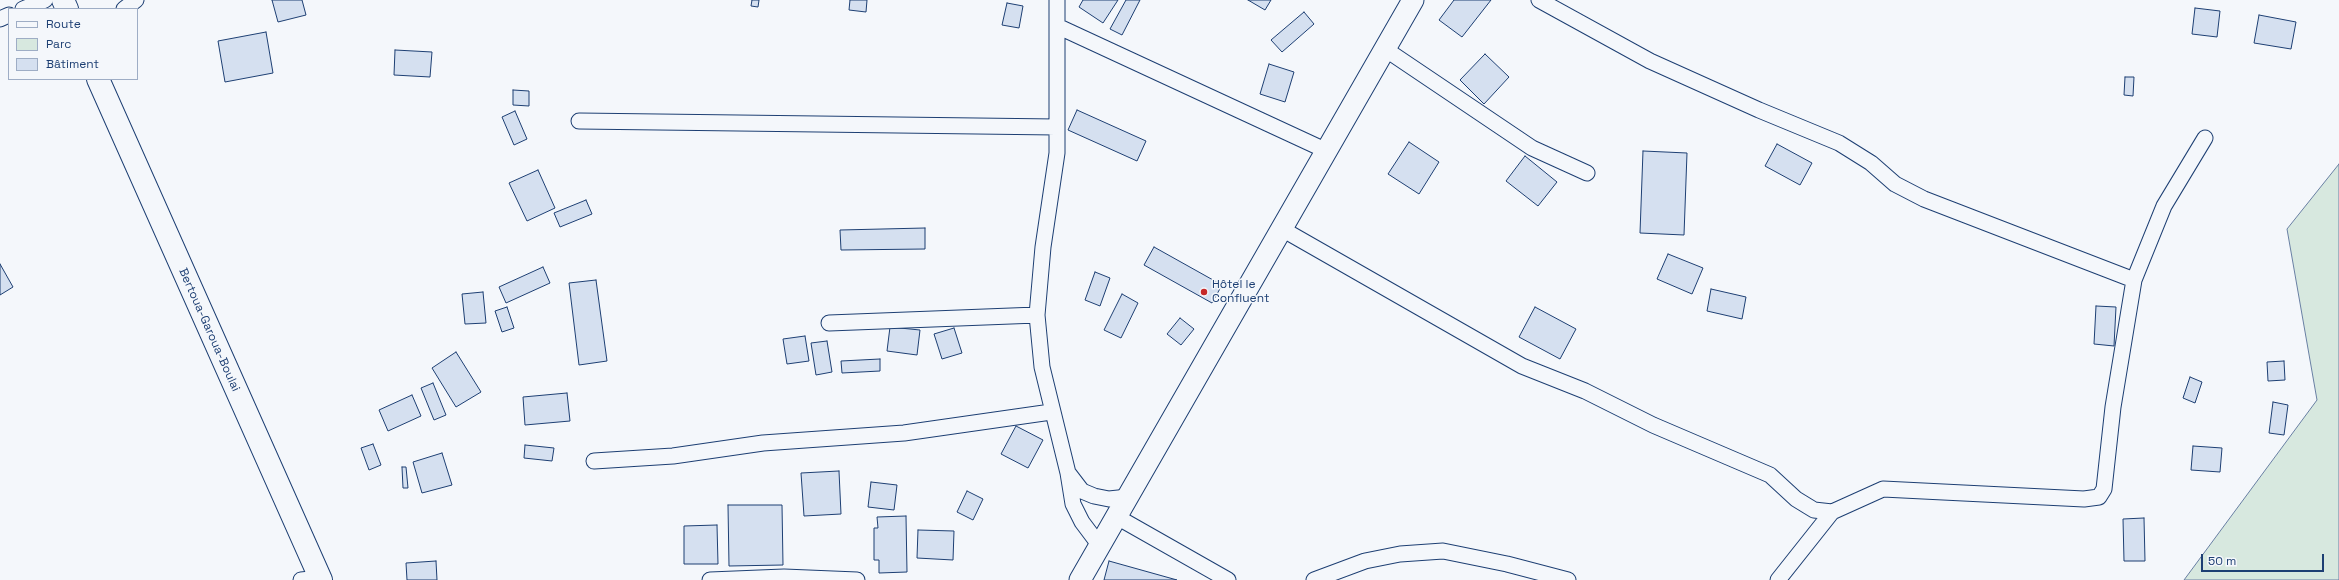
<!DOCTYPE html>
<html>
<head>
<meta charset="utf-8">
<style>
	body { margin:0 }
	#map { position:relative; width:2339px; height:580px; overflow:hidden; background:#f4f7fb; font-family:"Space Grotesk",sans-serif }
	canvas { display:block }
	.legend { position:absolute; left:8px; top:8px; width:130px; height:72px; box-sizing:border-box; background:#f4f7fb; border:1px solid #9eadc5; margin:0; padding:5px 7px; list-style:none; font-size:12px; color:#1d3f73 }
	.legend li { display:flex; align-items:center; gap:8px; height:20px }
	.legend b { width:20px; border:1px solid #9eadc5 }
	.scale { position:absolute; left:2201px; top:554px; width:123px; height:18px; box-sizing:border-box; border:2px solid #1d3f73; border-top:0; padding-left:5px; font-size:12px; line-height:14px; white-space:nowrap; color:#1d3f73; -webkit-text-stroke:3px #f4f7fb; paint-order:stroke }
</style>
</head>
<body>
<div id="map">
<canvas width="2339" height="580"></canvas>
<ul class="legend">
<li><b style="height:5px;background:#f4f7fb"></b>Route</li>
<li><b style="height:11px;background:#d7e8df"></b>Parc</li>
<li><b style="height:11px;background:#d5e0f0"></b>Bâtiment</li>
</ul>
<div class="scale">50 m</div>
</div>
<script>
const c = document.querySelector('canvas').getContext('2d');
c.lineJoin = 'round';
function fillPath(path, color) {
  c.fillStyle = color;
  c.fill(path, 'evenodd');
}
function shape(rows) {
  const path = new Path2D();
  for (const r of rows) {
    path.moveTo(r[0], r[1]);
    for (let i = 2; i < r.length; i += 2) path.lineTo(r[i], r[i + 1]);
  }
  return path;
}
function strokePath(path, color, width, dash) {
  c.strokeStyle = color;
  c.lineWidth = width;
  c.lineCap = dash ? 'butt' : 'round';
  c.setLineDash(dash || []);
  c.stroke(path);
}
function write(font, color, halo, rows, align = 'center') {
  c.font = font + ' "Space Grotesk",sans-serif';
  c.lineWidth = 3;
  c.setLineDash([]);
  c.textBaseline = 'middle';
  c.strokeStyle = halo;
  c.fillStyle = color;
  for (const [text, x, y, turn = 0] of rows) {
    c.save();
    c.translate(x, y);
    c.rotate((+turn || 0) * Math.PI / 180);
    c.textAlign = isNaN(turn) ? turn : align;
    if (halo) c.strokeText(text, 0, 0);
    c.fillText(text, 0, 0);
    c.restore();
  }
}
const green = shape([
	[2339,164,2339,580,2184,580,2317,400,2287,229,2339,164]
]);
fillPath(green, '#d7e8df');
strokePath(green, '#687fa3', 1);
const building = shape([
	[272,0,302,0,306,15,278,22,272,0],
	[752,0,759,0,758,7,751,6,752,0],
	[850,0,867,0,866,12,849,10,850,0],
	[1083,0,1118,0,1103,23,1079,7,1083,0],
	[1126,0,1140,0,1122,35,1110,29,1126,0],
	[1248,0,1271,0,1265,10,1248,0],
	[1454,0,1491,0,1462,37,1439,20,1454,0],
	[1007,3,1023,6,1019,28,1002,25,1007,3],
	[2195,8,2220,11,2217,37,2192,34,2195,8],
	[1304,12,1314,24,1282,52,1271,40,1304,12],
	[2259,15,2296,22,2291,49,2254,43,2259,15],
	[266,32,273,73,225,82,218,41,266,32],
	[395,50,432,52,430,77,394,75,395,50],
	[1485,54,1509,77,1484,104,1460,80,1485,54],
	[1269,64,1294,72,1285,102,1260,94,1269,64],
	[2125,77,2134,77,2133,96,2124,95,2125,77],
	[513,90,529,91,529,106,513,105,513,90],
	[1077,110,1146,141,1137,161,1068,130,1077,110],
	[515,111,527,139,514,145,502,117,515,111],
	[1409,142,1439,162,1419,194,1388,174,1409,142],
	[1777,144,1812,163,1800,185,1765,166,1777,144],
	[1643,151,1687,153,1684,235,1640,233,1643,151],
	[1525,156,1557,182,1538,206,1506,181,1525,156],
	[538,170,555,208,527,221,509,183,538,170],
	[586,200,592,214,560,227,554,213,586,200],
	[925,228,925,249,841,250,840,230,925,228],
	[1154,247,1222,285,1212,303,1144,265,1154,247],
	[1668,254,1703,268,1692,294,1657,279,1668,254],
	[0,264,13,287,0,295,0,264],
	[543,267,550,283,506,303,499,287,543,267],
	[1095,272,1110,278,1100,306,1085,300,1095,272],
	[596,280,607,361,579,365,569,283,596,280],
	[1711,289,1746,297,1742,319,1707,311,1711,289],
	[483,292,486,323,465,324,462,294,483,292],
	[1122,294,1138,303,1121,338,1104,330,1122,294],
	[2096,306,2116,307,2114,346,2094,344,2096,306],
	[507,307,514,328,502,332,495,311,507,307],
	[1535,307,1576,329,1560,359,1519,337,1535,307],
	[1180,318,1194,329,1181,345,1167,334,1180,318],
	[890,327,920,330,917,355,887,351,890,327],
	[954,328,962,353,942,359,934,334,954,328],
	[805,336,809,361,787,364,783,339,805,336],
	[827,341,832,372,816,375,811,343,827,341],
	[456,352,481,392,456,407,432,368,456,352],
	[880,359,880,371,842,373,841,361,880,359],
	[2284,361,2285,380,2268,381,2267,362,2284,361],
	[2190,377,2202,382,2195,403,2183,398,2190,377],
	[433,383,446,415,434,420,421,388,433,383],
	[567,393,570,421,525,425,523,397,567,393],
	[412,395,421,416,388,431,379,410,412,395],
	[2273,402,2288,405,2284,435,2269,433,2273,402],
	[1016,426,1043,440,1028,468,1001,454,1016,426],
	[373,444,381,465,369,470,361,448,373,444],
	[525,445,554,448,552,461,524,458,525,445],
	[2193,446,2222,448,2220,472,2191,470,2193,446],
	[442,453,452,485,422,493,413,462,442,453],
	[402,467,406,467,408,488,403,488,402,467],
	[839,471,841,514,804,516,801,473,839,471],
	[871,482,897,485,894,510,868,507,871,482],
	[967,491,983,499,973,520,957,512,967,491],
	[728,505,782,505,783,565,729,566,728,505],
	[906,516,907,572,879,573,879,560,874,560,874,528,878,528,877,517,906,516],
	[2144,518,2145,561,2124,561,2123,519,2144,518],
	[717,525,718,564,684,564,684,526,717,525],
	[918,530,954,531,953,560,917,558,918,530],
	[436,561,437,580,407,580,406,563,436,561],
	[1109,561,1177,580,1104,580,1109,561]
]);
fillPath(building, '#d5e0f0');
strokePath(building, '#1d3f73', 1);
const street = shape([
	[1057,0,1057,153,1043,247,1037,315,1042,367,1068,473,1073,504,1082,522,1100,546],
	[1539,0,1650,61,1759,110,1839,143,1871,163,1895,184,1924,199,2134,280],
	[23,9,45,0],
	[124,9,136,0],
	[0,19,9,15],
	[1057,26,1327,151],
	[1385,49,1532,148,1587,173],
	[579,121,1056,127],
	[1282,229,1522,366,1585,391,1653,425,1770,475,1796,499,1814,510,1832,512],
	[829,323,1037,315],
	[594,461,673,456,763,443,904,433,1051,412],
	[1069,474,1082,491,1094,496,1109,499,1128,497],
	[1117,517,1228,580],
	[301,580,320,578],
	[710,580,784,577,857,580],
	[1314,580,1365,561,1400,554,1443,551,1507,564,1568,580],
	[1778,580,1832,512,1883,489,2084,499,2099,497,2104,489,2113,407,2134,280,2164,206,2205,138]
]);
const secondary = shape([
	[1080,580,1413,0]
]);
const highway = shape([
	[63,0,67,9],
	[98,79,321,580]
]);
strokePath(street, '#1d3f73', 17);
strokePath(secondary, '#1d3f73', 23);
strokePath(highway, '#1d3f73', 24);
strokePath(street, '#f4f7fb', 15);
strokePath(secondary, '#f4f7fb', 21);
strokePath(highway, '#f4f7fb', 22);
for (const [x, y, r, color] of [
	[1204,292,4,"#c62828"]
]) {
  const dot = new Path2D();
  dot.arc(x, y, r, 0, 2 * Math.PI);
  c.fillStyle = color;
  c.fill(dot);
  strokePath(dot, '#f4f7fb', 1.5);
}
write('12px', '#1d3f73', '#f4f7fb', [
	["Hôtel le",1212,285],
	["Confluent",1212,299]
], 'left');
write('12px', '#1d3f73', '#f4f7fb', [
	["Bertoua-Garoua-Boulai",209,330,66]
]);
</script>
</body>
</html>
